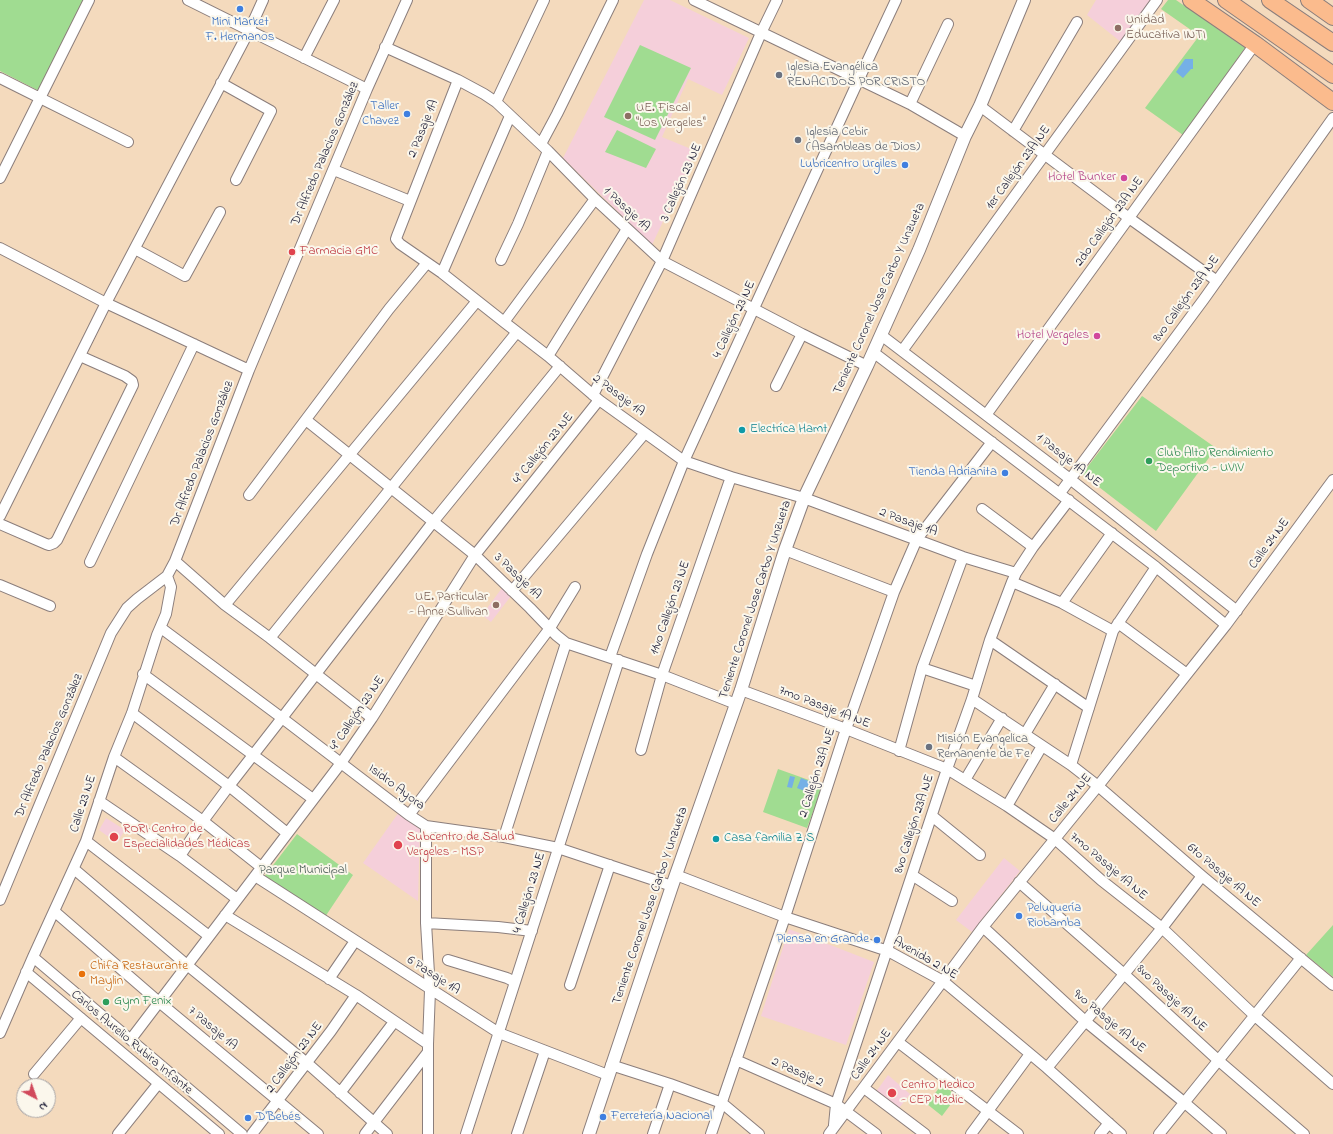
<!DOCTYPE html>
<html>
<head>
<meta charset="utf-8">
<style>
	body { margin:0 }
	#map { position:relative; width:1333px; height:1134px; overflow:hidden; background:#f4dabd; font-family:"Indie Flower",sans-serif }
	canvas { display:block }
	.north { position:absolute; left:16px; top:1078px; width:40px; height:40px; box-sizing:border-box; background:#fbf7ec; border:1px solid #a4a2a5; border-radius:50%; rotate:139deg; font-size:11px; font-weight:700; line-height:16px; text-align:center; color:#22223b }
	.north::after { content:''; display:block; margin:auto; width:14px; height:18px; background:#d1495b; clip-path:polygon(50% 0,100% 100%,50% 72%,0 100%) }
</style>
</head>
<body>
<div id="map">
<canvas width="1333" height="1134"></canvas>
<div class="north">N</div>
</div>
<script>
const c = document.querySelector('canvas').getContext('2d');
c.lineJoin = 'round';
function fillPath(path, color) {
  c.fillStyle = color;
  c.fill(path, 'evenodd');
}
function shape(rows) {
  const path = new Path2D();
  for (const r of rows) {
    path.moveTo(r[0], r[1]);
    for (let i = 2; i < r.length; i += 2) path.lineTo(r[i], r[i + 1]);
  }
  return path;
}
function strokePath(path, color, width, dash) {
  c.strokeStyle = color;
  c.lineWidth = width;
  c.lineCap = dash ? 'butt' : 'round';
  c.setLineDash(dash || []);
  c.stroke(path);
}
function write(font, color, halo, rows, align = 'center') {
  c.font = font + ' "Indie Flower",sans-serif';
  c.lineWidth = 4;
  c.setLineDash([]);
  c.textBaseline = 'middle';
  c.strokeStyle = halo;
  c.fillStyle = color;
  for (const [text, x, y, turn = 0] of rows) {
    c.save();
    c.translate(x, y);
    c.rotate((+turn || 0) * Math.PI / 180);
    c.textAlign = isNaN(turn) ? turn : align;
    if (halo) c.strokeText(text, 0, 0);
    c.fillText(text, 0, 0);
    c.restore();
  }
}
fillPath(shape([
	[644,0,670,0,749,38,722,95,688,79,662,137,696,151,652,245,563,158],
	[1096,0,1153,0,1121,42,1087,15],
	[502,588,511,596,491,622,482,615],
	[399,812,420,826,418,901,363,863],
	[106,818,125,830,117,843,99,830],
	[1004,858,1020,871,972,932,956,920],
	[789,929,874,962,846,1045,761,1016],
	[888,1075,910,1094,897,1111,875,1093]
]), '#f5cfda');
fillPath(shape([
	[0,0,89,0,41,92,0,71],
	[1168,0,1176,0,1245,48,1183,135,1145,108,1199,36,1211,44,1161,9],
	[640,45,691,68,655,140,604,117],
	[617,130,656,149,646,168,605,152],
	[1142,396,1216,448,1156,531,1082,474],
	[778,769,823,785,807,828,763,812],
	[297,834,353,875,325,917,264,877],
	[1333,925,1333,977,1306,955],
	[942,1084,957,1096,942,1116,927,1104]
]), '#a0dc91');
fillPath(shape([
	[1185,59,1193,59,1193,69,1191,69,1183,78,1176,72],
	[790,776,795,777,792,788,787,787],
	[801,778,811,782,807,792,797,788]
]), '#75b0e6');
const minor = shape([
	[188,0,367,89],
	[694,0,910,104,965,136],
	[385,47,458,80,484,94,496,102,548,151,595,199,662,261,802,334,867,366],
	[304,58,334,0],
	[0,78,128,142],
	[458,80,397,236,396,239,400,244,442,273,504,322,548,356,599,400,684,461,731,477,804,498,963,557,1016,573],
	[221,83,271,111,236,180],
	[496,102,544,0],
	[910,104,948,24],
	[980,106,1129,218,1217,281],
	[1013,131,1077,22],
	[541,144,557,114,613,0],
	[334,170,410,201],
	[0,178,89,0],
	[0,248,106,303,249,370],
	[135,249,185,276,220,212],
	[501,260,518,224,548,151],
	[442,273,510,116],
	[504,322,595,199],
	[881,335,1070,479,1237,611],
	[902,351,1157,0],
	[873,352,1156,567,1226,625],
	[548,356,627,229],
	[776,386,802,334],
	[593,395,662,261,761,33,777,0],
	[986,415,1255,44],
	[306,420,475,555,530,608,556,635,566,643,662,675,736,704],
	[1060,493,1204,299,1333,118],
	[249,495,389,309,427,263],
	[982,509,1033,547],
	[0,516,106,303,249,31,263,0],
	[0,524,46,544,49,545,54,543,57,540,132,387,133,385,132,381,125,376,80,356],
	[785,550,894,592],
	[175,561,225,605,270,638,372,718],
	[90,562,194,344],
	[1156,567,1113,631,1071,765,1098,786,1202,876,1333,985],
	[1012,582,1062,603,1113,631],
	[0,585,50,606],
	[512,591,645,433],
	[1062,603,1112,533],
	[225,605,477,301],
	[1118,623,1187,674],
	[161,628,282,718,409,815,426,826,504,837,558,848,672,886],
	[270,638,517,332],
	[990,640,1089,708],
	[610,657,647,554,684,461,859,79,896,0],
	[922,668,976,686],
	[143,674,313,799],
	[741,690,846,729,947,769,1007,806,1055,839,1101,880,1162,928,1255,1016,1333,1084],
	[972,699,1071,765],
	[132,713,229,786,287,833],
	[1025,734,1055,684],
	[641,750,662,675,731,477],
	[899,751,922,668,963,557],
	[114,757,203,821,261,867],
	[965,780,1002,718],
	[99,801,180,856,237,899],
	[1007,806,1042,746],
	[409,815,550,628,575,587],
	[932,816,980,855],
	[426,826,426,923,430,990,428,1044,428,1134],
	[504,837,566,643],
	[86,841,209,936],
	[180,856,203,821,229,786,282,718,433,522,560,366],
	[74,869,187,965,307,1063,387,1134],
	[676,875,785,917,888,951,943,981,1047,1068,1121,1134],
	[912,875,952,901],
	[255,876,499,1033,608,1075],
	[1019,882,1124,974,1219,1061,1304,1134],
	[0,900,111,633,127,608,137,599,167,576,175,561,249,370,367,89,407,0],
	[54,911,159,1002,318,1134],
	[225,915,356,995,428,1044],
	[426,923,498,927,532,931],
	[983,927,1085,1021,1185,1103,1221,1134],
	[33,957,242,1134],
	[448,960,507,978,515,982],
	[26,972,219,1134],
	[329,979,355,941],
	[570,985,610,865],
	[0,1033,33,957,86,841,114,757,132,713,157,635,166,614,171,587,167,576],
	[131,1039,341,763,372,718,475,555,599,400],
	[898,1042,1018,1134],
	[736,1060,836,1104,876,1134],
	[611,1065,670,1084,722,1103,759,1134],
	[1047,1068,1162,928,1202,876],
	[34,1074,81,1018],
	[864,1088,925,1134],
	[340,1093,394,1022],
	[834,1125,836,1104,947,769,972,699,990,640,1012,582,1016,573,1033,547,1069,500],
	[118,1134,158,1084],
	[252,1134,331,1031,356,995],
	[365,1134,428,1052],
	[466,1134,619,660],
	[517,1134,545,1051],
	[653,1134,670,1084],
	[711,1134,785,917,846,729,894,592,917,539,992,442],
	[829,1134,983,927,1098,786,1226,625,1333,480],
	[971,1134,1030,1054],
	[1100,1134,1109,1123],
	[1159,1134,1301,958]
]);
const tertiary = shape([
	[589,1134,672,886,741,690,785,550,804,498,867,366,919,250,965,136,980,106,1024,0]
]);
const primary = shape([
	[1191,0,1255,44,1333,102],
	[1309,0,1333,17]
]);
const trunk = shape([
	[1226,0,1333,75],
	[1270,0,1333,43]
]);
strokePath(minor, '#8b7e7c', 12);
strokePath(tertiary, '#8b7e7c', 14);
strokePath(primary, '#8b7e7c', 18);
strokePath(trunk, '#8b7e7c', 18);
strokePath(minor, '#fff', 10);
strokePath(tertiary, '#fff', 12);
strokePath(primary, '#fbbb8d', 16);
strokePath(trunk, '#fbbb8d', 16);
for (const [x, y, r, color] of [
	[240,9,4,"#3f7fe0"],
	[1118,28,4,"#8d6e63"],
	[779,75,4,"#6b7280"],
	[407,114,4,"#3f7fe0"],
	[628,116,4,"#8d6e63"],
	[798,140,4,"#6b7280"],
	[905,165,4,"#3f7fe0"],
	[1124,178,4,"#d1479c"],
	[292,252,4,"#e0444e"],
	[1097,336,4,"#d1479c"],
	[742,430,4,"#0f9aa8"],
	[1149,461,4,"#2e9e5b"],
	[1005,473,4,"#3f7fe0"],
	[496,605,4,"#8d6e63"],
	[929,747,4,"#6b7280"],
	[114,837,5,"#e0444e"],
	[716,839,4,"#0f9aa8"],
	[398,845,5,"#e0444e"],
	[1019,916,4,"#3f7fe0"],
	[877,940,4,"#3f7fe0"],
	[82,974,4,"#e8710a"],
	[106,1002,4,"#2e9e5b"],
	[892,1093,5,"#e0444e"],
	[603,1117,4,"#3f7fe0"],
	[248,1118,4,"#3f7fe0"]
]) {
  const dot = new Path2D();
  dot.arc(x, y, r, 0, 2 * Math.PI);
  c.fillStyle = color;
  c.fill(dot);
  strokePath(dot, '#fbf7ec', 1.5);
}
write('13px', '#785e54', '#fbf7ec', [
	["Unidad",1126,21],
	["Educativa INTI",1126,36],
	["UE. Fiscal",636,109],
	["\"Los Vergeles\"",636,124],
	["UE. Particular",488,598,"right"],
	["- Anne Sullivan",488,613,"right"]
], 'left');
write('13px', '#366cbe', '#fbf7ec', [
	["Mini Market",240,23,"center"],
	["F. Hermanos",240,38,"center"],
	["Taller",399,107],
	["Chavez",399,122],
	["Lubricentro Urgiles",897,165],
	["Tienda Adrianita",997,473],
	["Peluquería",1027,909,"left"],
	["Riobamba",1027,924,"left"],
	["Piensa en Grande",869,940],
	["Ferretería Nacional",611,1117,"left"],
	["D'Bebés",256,1118,"left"]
], 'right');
write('13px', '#5b616d', '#fbf7ec', [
	["Iglesia Evangélica",787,68],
	["RENACIDOS POR CRISTO",787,83],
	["Iglesia Cebir",806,133],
	["(Asambleas de Dios)",806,148],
	["Misión Evangelica",937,740],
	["Remanente de Fe",937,755]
], 'left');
write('13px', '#22223b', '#fbf7ec', [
	["2 Pasaje 1A",424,129,-68],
	["Dr Alfredo Palacios González",326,154,-67],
	["1er Callejón 23A NE",1019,168,-54],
	["3 Callejón 23 NE",682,183,-66],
	["1 Pasaje 1A",626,210,43],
	["2do Callejón 23A NE",1110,222,-54],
	["Teniente Coronel Jose Carbo Y Unzueta",880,299,-66],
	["8vo Callejón 23A NE",1187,299,-54],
	["4 Callejón 23 NE",735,320,-65],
	["2 Pasaje 1A",618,396,37],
	["4° Callejón 23 NE",544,449,-51],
	["Dr Alfredo Palacios González",203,454,-69],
	["1 Pasaje 1A NE",1068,461,38],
	["2 Pasaje 1A",908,523,20],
	["Calle 24 NE",1270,544,-54],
	["3 Pasaje 1A",517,577,44],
	["Teniente Coronel Jose Carbo Y Unzueta",756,600,-72],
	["11vo Callejón 23 NE",671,608,-71],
	["7mo Pasaje 1A NE",824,708,21],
	["4° Callejón 23 NE",358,714,-56],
	["Dr Alfredo Palacios González",50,746,-67],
	["2 Callejón 23A NE",818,773,-72],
	["Isidro Ayora",396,788,37],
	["Calle 24 NE",1071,799,-51],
	["Calle 23 NE",84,804,-72],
	["8vo Callejón 23A NE",915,824,-72],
	["7mo Pasaje 1A NE",1108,867,40],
	["6to Pasaje 1A NE",1223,876,40],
	["4 Callejón 23 NE",530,893,-73],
	["Teniente Coronel Jose Carbo Y Unzueta",651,906,-71],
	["Avenida 2 NE",925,959,30],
	["6 Pasaje 1A",433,976,33],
	["8vo Pasaje 1A NE",1171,999,43],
	["9vo Pasaje 1A NE",1109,1022,40],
	["7 Pasaje 1A",212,1029,40],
	["Carlos Aurelio Rubira Infante",131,1043,40],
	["Calle 24 NE",872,1055,-54],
	["2 Callejón 23 NE",295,1058,-53],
	["2 Pasaje 2",797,1073,24]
]);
write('13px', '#b23c85', '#fbf7ec', [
	["Hotel Bunker",1116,178],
	["Hotel Vergeles",1089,336]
], 'right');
write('13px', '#be3a42', '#fbf7ec', [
	["Farmacia GMC",300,252],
	["RORI Centro de",123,830],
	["Especialidades Médicas",123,845],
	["Subcentro de Salud",407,838],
	["Vergeles - MSP",407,853],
	["Centro Medico",901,1086],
	["- CEP Medic",901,1101]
], 'left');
write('13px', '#0d838f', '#fbf7ec', [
	["Electríca Hamt",750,430],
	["Casa familia Z S",724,839]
], 'left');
write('13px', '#27864d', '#fbf7ec', [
	["Club Alto Rendimiento",1157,454],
	["Deportivo - UVIV",1157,469],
	["Gym Fenix",114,1002]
], 'left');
write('13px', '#485a55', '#fbf7ec', [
	["Parque Municipal",303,871]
]);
write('13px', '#c56008', '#fbf7ec', [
	["Chifa Restaurante",90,967],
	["Maylin",90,982]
], 'left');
</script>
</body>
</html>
